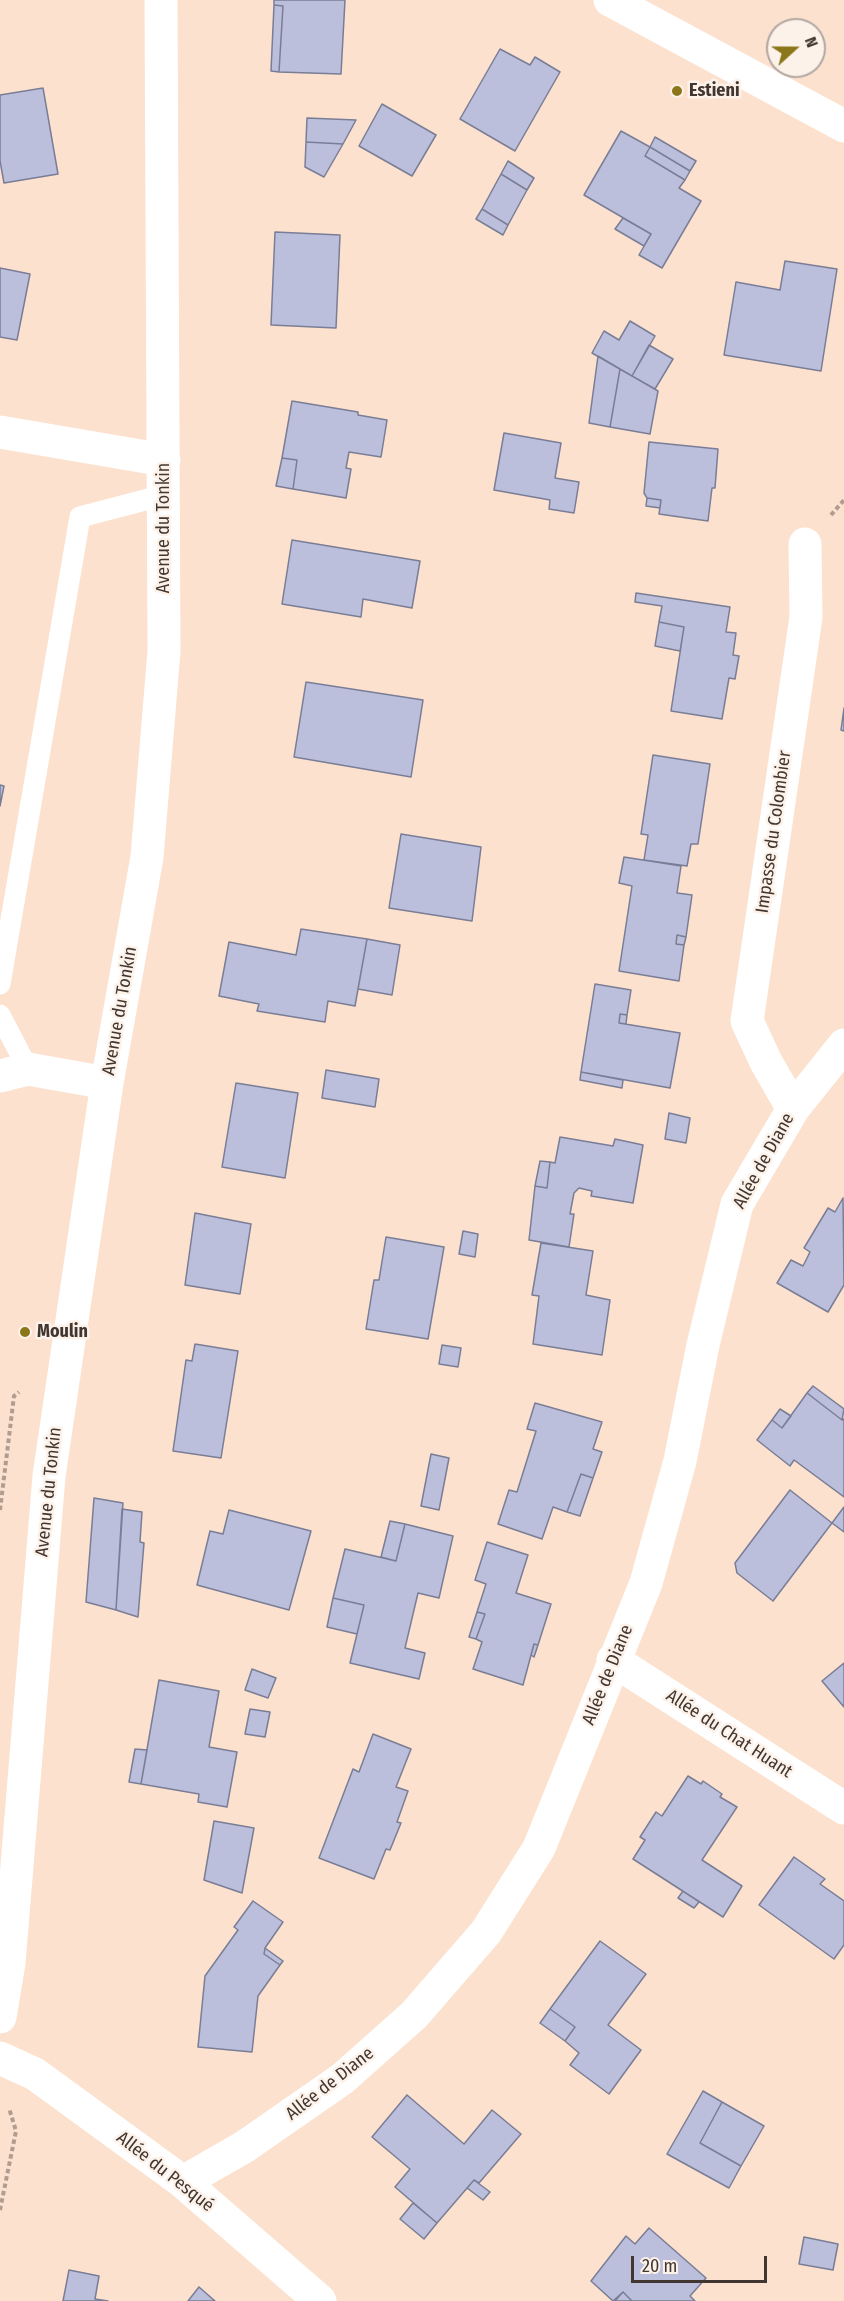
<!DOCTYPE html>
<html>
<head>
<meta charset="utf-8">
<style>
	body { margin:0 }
	#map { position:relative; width:844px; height:2301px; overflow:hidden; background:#fce1ce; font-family:"Fira Sans Condensed",sans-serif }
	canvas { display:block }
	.north { position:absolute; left:766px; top:18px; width:60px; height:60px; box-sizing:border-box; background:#fdf2ea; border:2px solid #b2a7a0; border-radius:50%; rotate:69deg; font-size:16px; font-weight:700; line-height:24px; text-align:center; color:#423730 }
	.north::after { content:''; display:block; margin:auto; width:21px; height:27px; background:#8c761a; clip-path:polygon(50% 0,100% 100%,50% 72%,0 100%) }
	.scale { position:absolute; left:631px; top:2256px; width:136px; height:27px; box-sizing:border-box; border:3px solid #423730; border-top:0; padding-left:8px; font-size:18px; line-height:21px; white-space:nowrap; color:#423730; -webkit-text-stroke:4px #fdf2ea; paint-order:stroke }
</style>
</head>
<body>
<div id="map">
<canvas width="844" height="2301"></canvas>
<div class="north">N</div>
<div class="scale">20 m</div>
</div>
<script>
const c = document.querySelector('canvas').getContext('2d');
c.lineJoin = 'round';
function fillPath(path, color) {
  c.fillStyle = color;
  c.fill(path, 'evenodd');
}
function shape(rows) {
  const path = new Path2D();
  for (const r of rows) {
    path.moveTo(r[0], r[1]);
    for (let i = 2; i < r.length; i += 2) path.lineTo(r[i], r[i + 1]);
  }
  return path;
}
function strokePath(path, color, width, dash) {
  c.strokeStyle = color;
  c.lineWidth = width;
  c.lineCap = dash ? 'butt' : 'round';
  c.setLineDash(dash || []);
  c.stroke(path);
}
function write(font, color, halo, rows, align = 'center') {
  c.font = font + ' "Fira Sans Condensed",sans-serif';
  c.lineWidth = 5;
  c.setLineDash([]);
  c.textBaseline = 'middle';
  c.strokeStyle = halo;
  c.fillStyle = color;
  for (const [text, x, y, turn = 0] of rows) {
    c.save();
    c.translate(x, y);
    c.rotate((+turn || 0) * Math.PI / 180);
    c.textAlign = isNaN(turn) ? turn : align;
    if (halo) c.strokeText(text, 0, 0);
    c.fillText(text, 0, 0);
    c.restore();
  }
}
const building = shape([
	[274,0,345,0,341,74,279,72,283,6,274,5,274,0],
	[274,5,283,6,279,72,271,71,274,5],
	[500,49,530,65,535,57,560,72,515,151,460,119,500,49],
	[43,88,58,174,4,183,0,161,0,95,43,88],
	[382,104,436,135,412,176,359,146,382,104],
	[307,118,356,120,343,144,306,142,307,118],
	[621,131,650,147,645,156,685,180,679,188,701,201,662,268,639,255,651,234,584,195,621,131],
	[655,137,696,161,690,171,650,147,655,137],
	[306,142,343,144,324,177,305,167,306,142],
	[650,147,690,171,685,180,645,156,650,147],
	[508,161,534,178,527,190,501,174,508,161],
	[501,174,527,190,508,225,482,209,501,174],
	[482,209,508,225,503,235,476,219,482,209],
	[623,218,651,234,644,246,615,229,623,218],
	[275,232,340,235,336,328,271,325,275,232],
	[785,261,837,269,821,371,724,355,736,282,780,290,785,261],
	[0,268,30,274,17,340,0,337,0,268],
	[630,321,655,336,632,376,592,353,604,331,619,340,630,321],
	[649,345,673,359,655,389,632,376,649,345],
	[598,356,620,369,610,427,589,423,598,356],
	[620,369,658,391,650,434,610,427,620,369],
	[292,401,358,412,358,415,387,420,381,457,349,452,346,468,351,469,346,498,293,489,297,460,282,458,292,401],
	[504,433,561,443,555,478,579,482,574,513,549,509,550,500,494,490,504,433],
	[649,442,718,449,715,488,712,488,708,521,659,514,661,500,647,498,644,493,649,442],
	[282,458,297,460,293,489,276,486,282,458],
	[647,498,661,500,660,508,646,506,647,498],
	[292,540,420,561,412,608,363,599,361,617,282,604,292,540],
	[636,593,730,607,726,632,736,633,733,655,739,656,735,679,729,678,722,719,671,711,684,627,659,622,662,606,635,602,636,593],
	[659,622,684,627,680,651,655,646,659,622],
	[306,682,423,700,411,777,294,757,306,682],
	[844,708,844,731,841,730,844,708],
	[653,755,710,764,698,844,691,844,687,866,644,860,648,835,641,834,653,755],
	[0,785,4,786,0,806,0,785],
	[401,834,481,847,472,921,389,908,401,834],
	[624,857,681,866,677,893,692,895,686,937,677,935,676,944,684,945,679,981,619,971,632,886,619,883,624,857],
	[301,929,367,939,355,1006,328,1001,325,1022,257,1011,259,1004,219,996,229,942,296,955,301,929],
	[677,935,686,937,684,945,676,944,677,935],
	[367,939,400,945,392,995,358,989,367,939],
	[595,984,631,990,627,1015,620,1014,619,1023,680,1033,670,1088,581,1072,595,984],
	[620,1014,627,1015,626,1024,619,1023,620,1014],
	[326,1070,379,1079,375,1107,322,1098,326,1070],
	[581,1072,623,1080,622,1088,580,1080,581,1072],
	[236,1083,298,1093,285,1178,222,1167,236,1083],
	[669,1113,690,1118,686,1143,665,1139,669,1113],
	[560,1137,613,1146,615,1139,643,1145,633,1203,591,1196,592,1191,579,1188,574,1193,570,1214,574,1214,569,1247,529,1240,535,1186,547,1188,550,1162,555,1163,560,1137],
	[540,1161,550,1162,547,1188,535,1186,540,1161],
	[843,1198,844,1285,828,1312,777,1283,791,1260,803,1266,810,1252,804,1248,828,1208,835,1212,843,1198],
	[195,1213,251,1224,240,1294,185,1285,195,1213],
	[463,1231,478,1234,475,1257,459,1254,463,1231],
	[386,1237,444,1247,428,1339,366,1329,374,1280,379,1280,386,1237],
	[541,1243,593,1251,586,1295,610,1300,602,1355,533,1344,539,1296,532,1295,541,1243],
	[195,1344,238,1351,221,1458,173,1451,186,1360,192,1361,195,1344],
	[442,1345,461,1348,458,1367,439,1364,442,1345],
	[813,1386,844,1409,842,1420,807,1393,813,1386],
	[807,1393,842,1420,844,1419,844,1497,794,1460,790,1466,757,1440,772,1420,782,1428,807,1393],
	[535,1403,602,1422,593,1449,602,1452,593,1478,581,1474,567,1512,553,1507,542,1539,498,1524,509,1490,517,1492,536,1431,527,1429,535,1403],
	[780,1409,791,1416,782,1428,772,1420,780,1409],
	[431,1454,449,1458,439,1510,421,1506,431,1454],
	[581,1474,593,1478,580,1516,567,1512,581,1474],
	[790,1490,832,1523,773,1601,737,1573,735,1563,790,1490],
	[94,1498,123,1503,116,1610,86,1602,94,1498],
	[844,1507,844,1532,832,1523,844,1507],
	[122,1509,142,1512,140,1542,144,1543,138,1617,116,1610,122,1509],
	[229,1510,311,1531,289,1610,197,1585,210,1531,223,1534,229,1510],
	[390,1521,405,1524,396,1561,381,1557,390,1521],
	[405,1524,453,1536,439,1598,418,1593,405,1648,425,1653,419,1679,350,1663,364,1605,333,1598,345,1549,396,1561,405,1524],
	[487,1542,528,1555,516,1593,551,1604,538,1645,534,1644,523,1685,473,1669,482,1642,476,1639,485,1614,477,1612,486,1584,475,1580,487,1542],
	[333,1598,364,1605,357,1634,327,1627,333,1598],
	[477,1612,485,1614,476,1639,469,1637,477,1612],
	[534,1644,538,1645,534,1657,531,1655,534,1644],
	[844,1663,844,1707,822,1681,844,1663],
	[252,1669,276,1678,268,1698,245,1690,252,1669],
	[159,1680,219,1691,209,1747,237,1752,227,1807,198,1802,199,1794,141,1784,159,1680],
	[250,1709,270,1712,265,1737,245,1734,250,1709],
	[373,1734,411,1749,396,1787,408,1791,397,1822,401,1823,390,1850,386,1849,374,1879,319,1858,353,1769,359,1772,373,1734],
	[135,1749,147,1750,141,1784,129,1782,135,1749],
	[688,1776,701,1784,703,1781,722,1794,720,1797,737,1807,702,1860,742,1886,723,1917,633,1859,645,1840,640,1837,656,1812,662,1816,688,1776],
	[214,1821,254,1828,242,1893,204,1880,214,1821],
	[794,1857,825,1879,820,1884,844,1901,844,1945,834,1959,759,1905,794,1857],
	[683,1891,699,1902,694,1908,678,1898,683,1891],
	[253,1901,283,1922,265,1948,264,1954,280,1965,258,1996,252,2052,198,2047,205,1976,238,1930,234,1927,253,1901],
	[600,1941,646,1974,608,2025,641,2050,609,2094,570,2065,579,2053,565,2041,575,2027,550,2009,600,1941],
	[265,1948,283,1961,280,1965,264,1954,265,1948],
	[550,2009,575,2027,565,2041,540,2023,550,2009],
	[703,2091,722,2102,700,2143,741,2166,729,2188,667,2154,703,2091],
	[407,2095,464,2144,492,2110,521,2134,479,2183,474,2180,437,2223,395,2187,410,2169,372,2137,407,2095],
	[722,2102,764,2126,741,2166,700,2143,722,2102],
	[474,2180,490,2192,483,2200,467,2188,474,2180],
	[413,2203,437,2223,424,2239,400,2219,413,2203],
	[649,2228,706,2278,690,2296,695,2301,632,2301,623,2292,613,2301,591,2281,626,2236,635,2244,649,2228],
	[804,2237,838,2244,833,2270,799,2264,804,2237],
	[69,2270,99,2276,95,2299,108,2301,63,2301,69,2270],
	[199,2287,215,2301,188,2301,199,2287],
	[623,2292,632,2301,615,2301,623,2292]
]);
fillPath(building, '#bcbfdb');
strokePath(building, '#7a7d96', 1.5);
strokePath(shape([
	[831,515,844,500],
	[0,1510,14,1396,19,1392],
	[0,2210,16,2131,9,2108]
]), '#b19d8f', 4, [4.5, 3]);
strokePath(shape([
	[0,984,80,517,164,495],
	[0,1015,28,1069]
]), '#fff', 21);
strokePath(shape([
	[610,0,844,126],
	[0,432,164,460],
	[0,1076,28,1069,107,1083],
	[793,1109,766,1062,747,1021,806,617,805,544],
	[613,1660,844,1808],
	[0,2017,9,1963,49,1476,107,1083,147,857,164,651,161,0],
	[0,2058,35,2074,183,2182,320,2301],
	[183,2182,244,2147,342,2079,414,2015,486,1932,539,1848,646,1583,680,1461,703,1345,737,1204,793,1109,844,1045]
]), '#fff', 33);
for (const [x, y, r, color] of [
	[677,91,6,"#8c761a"],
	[25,1332,6,"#8c761a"]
]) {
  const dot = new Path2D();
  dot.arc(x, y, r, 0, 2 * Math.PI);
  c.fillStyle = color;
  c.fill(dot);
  strokePath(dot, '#fdf2ea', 2);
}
write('bold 18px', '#423730', '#fdf2ea', [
	["Estieni",689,91],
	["Moulin",37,1332]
], 'left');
write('18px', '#423730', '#fdf2ea', [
	["Avenue du Tonkin",164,528,-90],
	["Impasse du Colombier",774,832,-82],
	["Avenue du Tonkin",120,1011,-80],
	["Allée de Diane",764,1161,-61],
	["Avenue du Tonkin",49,1492,-84],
	["Allée de Diane",608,1675,-68],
	["Allée du Chat Huant",729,1734,33],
	["Allée de Diane",330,2084,-38],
	["Allée du Pesqué",165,2172,38]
]);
</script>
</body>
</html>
